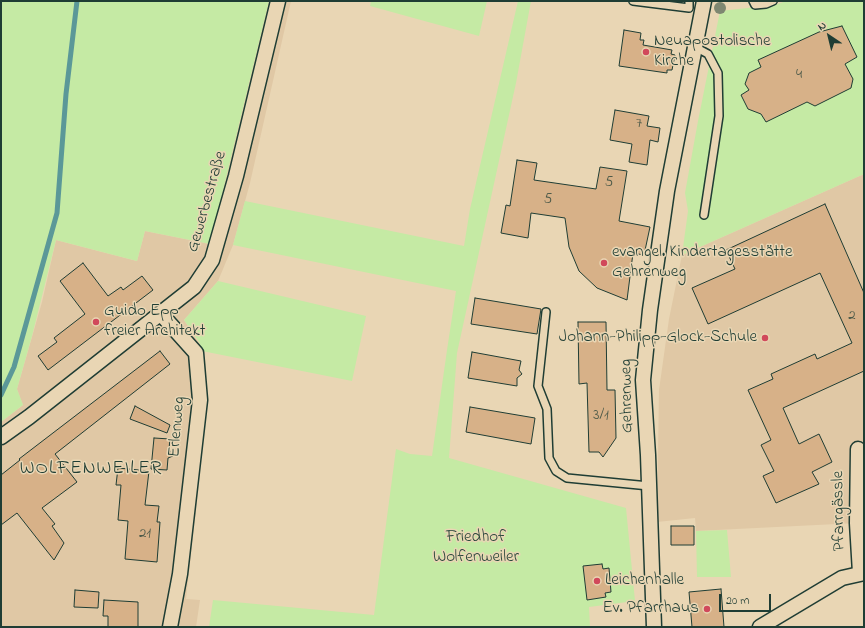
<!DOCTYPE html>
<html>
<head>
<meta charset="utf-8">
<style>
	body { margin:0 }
	#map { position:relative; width:865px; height:628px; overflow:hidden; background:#e9d6b4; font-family:"Indie Flower",sans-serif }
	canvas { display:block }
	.frame { position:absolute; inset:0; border:2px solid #1f3d34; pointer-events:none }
	.north { position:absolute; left:809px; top:16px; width:40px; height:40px; -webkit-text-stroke:3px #e9d6b4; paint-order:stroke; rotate:325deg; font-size:11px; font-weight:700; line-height:16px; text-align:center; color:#1f3d34 }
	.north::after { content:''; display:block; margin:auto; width:14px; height:18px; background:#1f3d34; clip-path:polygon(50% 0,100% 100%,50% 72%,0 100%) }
	.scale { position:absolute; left:719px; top:594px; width:52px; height:18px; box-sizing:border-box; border:2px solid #1f3d34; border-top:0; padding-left:5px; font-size:12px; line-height:14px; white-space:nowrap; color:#1f3d34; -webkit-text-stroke:3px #e9d6b4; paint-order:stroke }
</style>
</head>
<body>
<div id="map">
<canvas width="865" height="628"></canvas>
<div class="frame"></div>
<div class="north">N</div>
<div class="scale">20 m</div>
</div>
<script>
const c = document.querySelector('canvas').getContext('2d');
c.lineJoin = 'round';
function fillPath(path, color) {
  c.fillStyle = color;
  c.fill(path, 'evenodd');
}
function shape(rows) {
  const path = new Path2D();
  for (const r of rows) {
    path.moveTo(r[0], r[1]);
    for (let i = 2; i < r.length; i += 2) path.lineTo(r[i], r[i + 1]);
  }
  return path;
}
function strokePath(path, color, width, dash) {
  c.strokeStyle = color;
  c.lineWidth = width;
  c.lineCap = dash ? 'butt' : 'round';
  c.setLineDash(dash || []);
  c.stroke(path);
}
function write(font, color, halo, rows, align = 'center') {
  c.font = font + ' "Indie Flower",sans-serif';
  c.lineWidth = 3;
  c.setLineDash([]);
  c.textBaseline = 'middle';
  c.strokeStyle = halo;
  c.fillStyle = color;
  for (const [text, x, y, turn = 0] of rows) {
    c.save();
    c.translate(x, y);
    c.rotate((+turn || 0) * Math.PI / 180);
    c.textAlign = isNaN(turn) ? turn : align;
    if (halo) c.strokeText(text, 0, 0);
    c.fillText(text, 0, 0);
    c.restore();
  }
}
fillPath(shape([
	[269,1,291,1,250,183,233,245,218,281,184,320,199,343,205,358,206,387,197,501,186,599,200,600,196,627,1,627,1,422,23,405,17,389,42,302,56,240,137,261,145,231,210,244],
	[864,174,864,452,857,523,696,531,695,518,657,522,659,390,669,319,682,255]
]), '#e0c8a5');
fillPath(shape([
	[1,1,269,1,210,244,145,231,137,261,56,240,32,336,17,389,23,405,1,422],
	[371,1,487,1,479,36,370,6],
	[518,1,531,1,516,83,457,353,449,458,626,508,635,601,589,607,590,627,209,627,213,600,374,615,396,449,410,454,432,456,447,350,456,291,233,245,245,201,464,246,470,209],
	[786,1,864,1,864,174,682,255,688,211,685,193,698,121,720,11,775,5],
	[218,281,366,316,352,381,202,351,199,342,184,320],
	[727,530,731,577,697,577,696,531]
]), '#c5eaa4');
strokePath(shape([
	[1,395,14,367,57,213,66,94,77,1]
]), '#5b9898', 5);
const building = shape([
	[842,26,857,57,845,64,853,79,851,88,815,106,807,102,766,122,761,114,748,109,741,95,749,90,745,84,749,73,761,67,758,60,819,32,842,26],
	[624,30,641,33,640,40,644,40,643,45,672,50,671,54,675,55,672,70,667,70,667,73,619,66,624,30],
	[615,110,649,116,647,126,660,128,658,142,650,140,647,165,629,162,632,144,610,140,615,110],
	[517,160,537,163,534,180,596,189,600,167,627,171,619,221,650,227,644,255,633,253,627,300,597,288,579,271,569,247,565,218,531,213,528,238,501,233,506,205,510,206,517,160],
	[825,204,864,293,864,371,783,408,799,444,819,434,832,462,812,472,819,484,776,503,763,476,774,471,761,445,771,440,748,390,773,379,771,374,815,354,817,359,852,343,820,273,708,324,692,288,735,269,726,250,825,204],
	[83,263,108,296,121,287,123,290,142,276,153,290,48,370,38,356,57,342,54,338,85,314,60,281,83,263],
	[475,298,541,309,537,334,471,324,475,298],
	[578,322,606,322,607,390,615,390,616,438,603,457,599,452,589,452,587,383,579,384,578,322],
	[160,351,170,364,55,454,77,482,42,508,55,524,52,526,64,543,54,560,17,513,1,525,1,475,20,460,19,459,160,351],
	[472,352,521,361,519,370,522,374,517,378,517,386,468,378,472,352],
	[135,406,170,425,167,433,130,419,135,406],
	[470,407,535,418,531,444,466,432,470,407],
	[154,438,170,439,169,449,173,456,168,458,167,470,151,469,154,438],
	[118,468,149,471,145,505,159,506,157,522,160,522,157,562,125,559,128,521,118,520,121,485,116,485,118,468],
	[671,526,694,526,694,545,671,545,671,526],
	[602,564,603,569,609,568,611,592,605,593,606,597,587,600,583,566,602,564],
	[721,589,724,627,692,627,689,592,721,589],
	[75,590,99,592,98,608,74,607,75,590],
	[104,600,138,602,138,627,108,627,108,616,103,616,104,600]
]);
fillPath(building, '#d7b188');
strokePath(building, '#1f3d34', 1);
const lane = shape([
	[633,1,689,8,689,1],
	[753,1,755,5,766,4,773,1],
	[695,47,708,54,718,73,719,116,704,215],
	[546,312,538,386,547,409,549,458,556,471,567,478,649,486]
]);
const street = shape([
	[161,314,196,353,200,400,180,574,170,627],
	[1,437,29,417,194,287,212,260,236,176,278,1],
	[858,449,857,523,860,573],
	[654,627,648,455,643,380,650,310,667,191,704,1],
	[760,627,842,578,864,573]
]);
strokePath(lane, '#1f3d34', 10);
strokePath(street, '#1f3d34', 17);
strokePath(lane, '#e9d6b4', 7);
strokePath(street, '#e9d6b4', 14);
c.fillStyle = '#7e8771';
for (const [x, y] of [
	[720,8]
]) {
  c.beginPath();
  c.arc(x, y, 6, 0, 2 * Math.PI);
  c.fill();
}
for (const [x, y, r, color] of [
	[646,52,4,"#d1495b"],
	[604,263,4,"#d1495b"],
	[96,322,4,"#d1495b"],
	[765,338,4,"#d1495b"],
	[597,581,4,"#d1495b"],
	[707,609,4,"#d1495b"]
]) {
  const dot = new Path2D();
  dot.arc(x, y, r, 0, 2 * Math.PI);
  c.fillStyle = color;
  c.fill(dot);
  strokePath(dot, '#e9d6b4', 1.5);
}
write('15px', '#4d5a49', null, [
	["4",799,76],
	["7",639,125],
	["5",609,184],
	["5",548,201],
	["2",852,317],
	["3/1",601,417],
	["21",145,535]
]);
write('17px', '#1f3d34', '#e9d6b4', [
	["Neuapostolische",654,42],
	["Kirche",654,62],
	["evangel. Kindertagesstätte",612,253],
	["Gehrenweg",612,273],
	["Guido Epp",104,312],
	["freier Architekt",104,332],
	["Johann-Philipp-Glock-Schule",757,338,"right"],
	["Leichenhalle",605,581],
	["Ev. Pfarrhaus",699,609,"right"]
], 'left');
write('17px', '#1f3d34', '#e9d6b4', [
	["Gewerbestraße",208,202,-74],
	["Gehrenweg",628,396,-91],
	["Erlenweg",178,427,-85],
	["Pfarrgässle",840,511,-91]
]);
write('17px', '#27463a', '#e9d6b4', [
	["Friedhof",476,538],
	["Wolfenweiler",476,558]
]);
c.letterSpacing = '1px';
write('19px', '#1f3d34', '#e9d6b4', [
	["WOLFENWEILER",91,470]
]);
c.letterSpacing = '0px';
</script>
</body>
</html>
